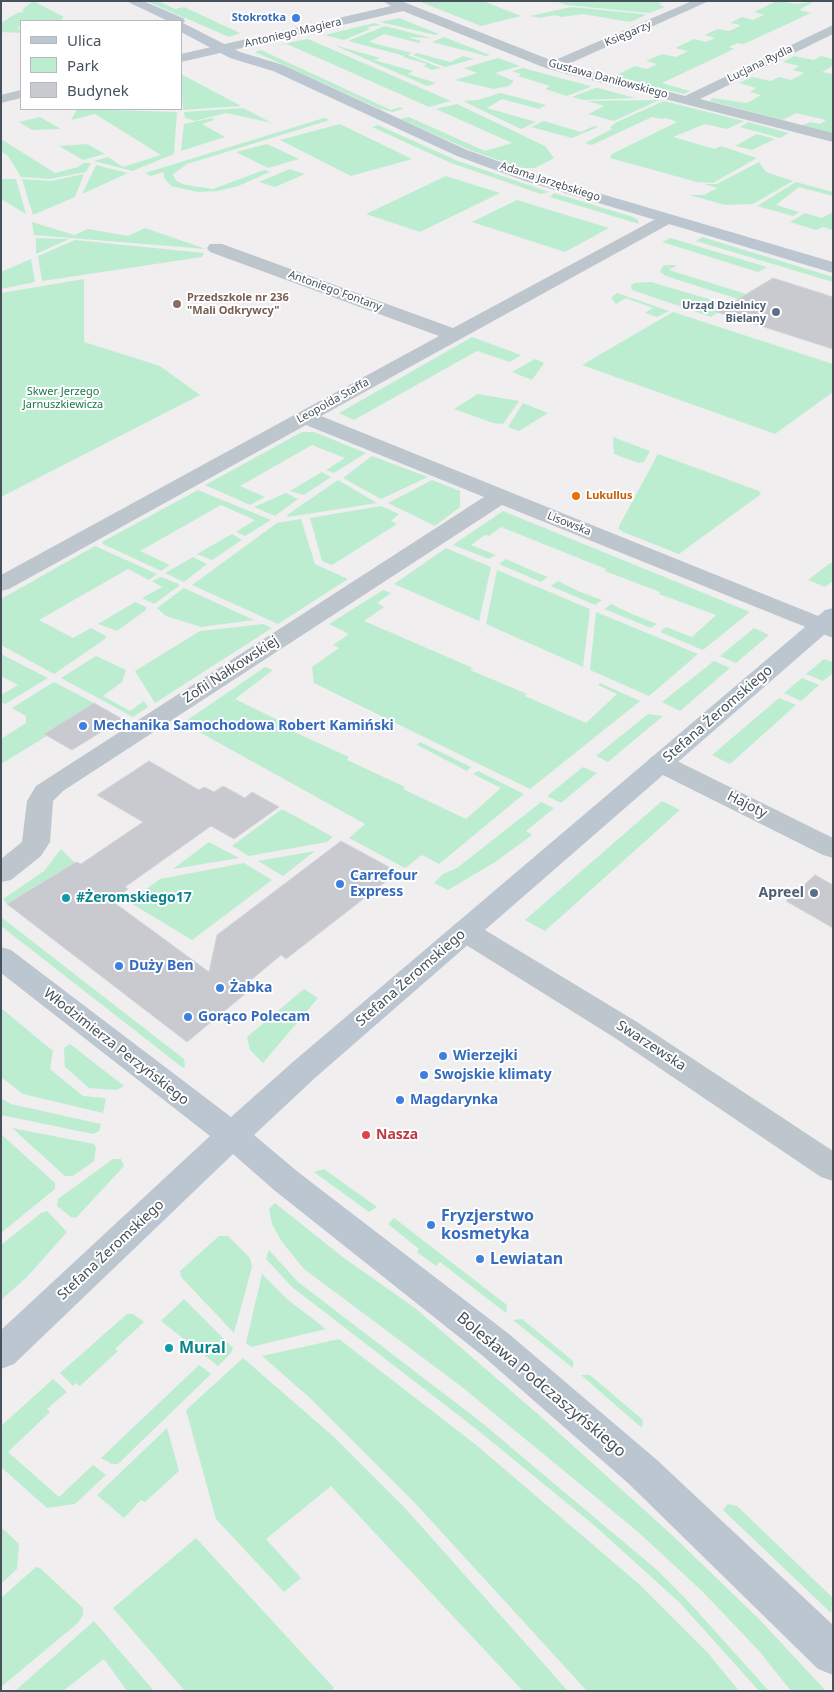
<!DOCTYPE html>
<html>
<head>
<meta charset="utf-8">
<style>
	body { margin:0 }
	#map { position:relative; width:834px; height:1692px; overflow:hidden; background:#f0eeee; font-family:"Noto Sans",sans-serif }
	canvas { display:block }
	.frame { position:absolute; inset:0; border:2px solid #47515b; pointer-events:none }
	.legend { position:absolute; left:20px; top:20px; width:162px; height:90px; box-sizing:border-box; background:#fff; border:1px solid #b5b9bd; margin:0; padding:6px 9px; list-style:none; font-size:15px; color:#47515b }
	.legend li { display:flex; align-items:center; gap:10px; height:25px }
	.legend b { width:25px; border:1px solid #b5b9bd }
</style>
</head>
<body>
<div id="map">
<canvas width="834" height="1692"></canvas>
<div class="frame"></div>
<ul class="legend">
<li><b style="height:6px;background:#bcc6d1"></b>Ulica</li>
<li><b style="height:14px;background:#bdedd1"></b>Park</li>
<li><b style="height:14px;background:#c8cad0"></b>Budynek</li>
</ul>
</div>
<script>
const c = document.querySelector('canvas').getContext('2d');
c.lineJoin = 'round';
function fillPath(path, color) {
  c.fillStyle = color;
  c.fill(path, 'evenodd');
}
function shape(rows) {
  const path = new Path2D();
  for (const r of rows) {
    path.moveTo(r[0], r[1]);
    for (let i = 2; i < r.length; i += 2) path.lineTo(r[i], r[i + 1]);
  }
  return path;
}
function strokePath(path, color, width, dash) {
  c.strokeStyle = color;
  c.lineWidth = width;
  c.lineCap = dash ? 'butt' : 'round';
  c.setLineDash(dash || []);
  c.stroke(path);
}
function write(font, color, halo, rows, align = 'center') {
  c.font = font + ' "Noto Sans",sans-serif';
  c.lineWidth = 4;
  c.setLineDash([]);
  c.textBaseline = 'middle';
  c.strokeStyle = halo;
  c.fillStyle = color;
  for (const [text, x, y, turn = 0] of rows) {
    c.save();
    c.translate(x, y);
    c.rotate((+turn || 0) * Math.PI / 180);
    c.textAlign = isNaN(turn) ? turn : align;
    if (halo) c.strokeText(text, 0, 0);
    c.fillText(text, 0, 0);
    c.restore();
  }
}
fillPath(shape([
	[33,1,64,17,60,21,21,21,21,27,18,27,21,33,1,32,1,23,17,13,24,12,22,10],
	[146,1,158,1,175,9,184,7,240,33,229,37],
	[418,1,483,1,521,16,481,26],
	[555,1,651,1,662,3,659,5,665,7,649,13,566,5],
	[777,1,797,4,815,1,799,10,811,13,744,44,738,43,733,45,729,47,734,49,662,83,690,91,684,94,612,77,635,66,647,69,657,64,646,61,662,54,676,57,688,51,675,48,694,39,706,42,711,40,715,38,704,35,718,29,729,31,736,28,741,25,730,23,742,17,753,20,759,17,764,15,754,12],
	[571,7,642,14,646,15,630,22,583,14,562,17,555,15,539,18,530,16],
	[399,18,439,34,435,35,380,22],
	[374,23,381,25,367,27,370,29,344,40,325,35],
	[385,26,431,38,408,37,421,41,419,43,384,34,369,42,412,53,408,55,441,68,432,70,424,66,427,64,403,57,405,56,348,41],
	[444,37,490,55,486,56,432,42],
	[308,39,451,101,429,107,287,44,277,45],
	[334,45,380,58,374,60,413,71,408,74,436,83,427,86],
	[270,47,261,50,391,110,401,107,403,109,393,112,380,109,255,52],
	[417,53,450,62,463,56,474,59,445,67,413,55],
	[794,56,814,60,821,56,833,59,833,66,822,72,833,74,832,133,801,125,811,122,820,124,826,120,796,113,783,120,710,101,712,98,747,103,761,95,750,92,756,88,739,83,752,77,771,81,779,77,791,80,804,73,793,70,799,66,783,62],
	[498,58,520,66,495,73,514,81,509,86,494,89,455,80,477,73,464,68],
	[523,68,590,86,590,87,567,96,545,89,550,86,518,76,521,74,512,71],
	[181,74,241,106,183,110],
	[595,88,598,88,635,98,582,100,572,97],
	[500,93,512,96,546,105,539,109,502,99,487,108,536,122,521,129,463,101,478,100],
	[659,100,614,121,588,114,604,106,587,101],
	[664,101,744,121,727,129,705,124,673,137,715,149,721,146,757,158,713,183,697,182,610,158,612,154,677,122,666,118,662,119,652,117,592,145,585,143,612,129,610,127,617,122],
	[457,104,545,146,554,158,535,168,521,168,470,150,400,119,409,117,485,151,512,143,436,109],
	[243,108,272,123,226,113,195,121,185,118,184,112],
	[77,109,177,112,174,154,132,171,94,161,108,157,123,167,161,155,95,114,71,120],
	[40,117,61,129,32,130,19,122],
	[212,118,214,120,202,124,225,137,181,151,184,124],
	[324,118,330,120,187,164,173,174,176,181,186,185,213,189,264,170,270,172,238,186,218,191,198,192,171,186,164,178,164,172,150,176,145,173],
	[544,121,581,132,594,126,598,127,572,138,531,127],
	[748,122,789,133,780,138,740,127],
	[340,124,412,159,351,176,280,140],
	[378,125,458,161,549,192,541,194,451,163,372,127],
	[757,134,775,139,752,150,735,146],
	[1,139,55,173,78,167,83,163,91,163,86,172,50,179,21,177,8,156,1,151],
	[87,144,105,154,83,160,59,146],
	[267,144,299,159,268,168,236,152],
	[759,162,766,172,793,181,753,204,725,205,690,195,704,195,717,188,705,184,717,184],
	[96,165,128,173,82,194],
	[290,169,305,174,275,187,259,182],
	[84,174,75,197,33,215,22,179,51,181],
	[446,176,500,193,420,232,366,214],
	[1,179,16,179,26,214,1,199],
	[796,182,833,192,833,196,799,187,776,205,799,212,793,216,757,206],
	[554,193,630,216,637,219,639,224,550,197],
	[517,200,609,228,565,252,472,222],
	[833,212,833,230,823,227,816,230,790,222,805,213,822,218],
	[32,222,74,235,88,229,128,236,145,228,206,249,34,235],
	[702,237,833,277,833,282,696,241],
	[36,238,69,239,36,254],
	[671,238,677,240,767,267,758,272,662,242],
	[75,240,204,253,202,257,42,281,38,256],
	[31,259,35,282,1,289,1,272],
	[665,265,677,265,669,270,746,294,738,299,666,276,660,272,662,267],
	[84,279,84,342,160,366,200,395,1,497,1,293],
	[651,282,729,305,711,317,632,290,631,285,635,283],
	[617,293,669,311,657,317,645,313,653,308,626,298,616,304,611,298],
	[673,312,833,364,833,392,775,434,582,365],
	[472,337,521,355,510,362,477,351,354,420,339,413],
	[535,359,544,363,532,380,512,372],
	[478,394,519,401,503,424,493,423,454,409],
	[523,403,548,413,519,431,508,427],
	[302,432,314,432,366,453,334,473,326,470,345,458,312,445,240,486,265,497,250,505,205,485],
	[613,437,650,451,644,462,638,463,614,454],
	[658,454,759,491,761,494,679,554,623,532,619,529,619,526],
	[372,456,428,477,381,499,343,478],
	[322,472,331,477,304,495,290,491],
	[338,480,377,503,288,517,287,515],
	[432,480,460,491,460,507,435,526,388,503],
	[198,490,271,520,245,536,236,532,255,520,221,505,140,551,170,565,161,571,103,544,102,542],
	[286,493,298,499,275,516,254,507],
	[381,506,399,514,391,521,397,524,332,565,322,561,310,518],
	[503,511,750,612,703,650,660,632,666,627,692,637,716,615,659,594,660,592,605,571,606,569,501,527,489,536,485,535,471,545,496,555,489,559,453,545],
	[301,519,315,564,348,579,278,624,192,585,277,523],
	[232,534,242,540,212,560,197,554],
	[95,546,157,574,149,580,128,569,39,620,73,638,91,628,106,636,105,639,54,674,1,645,1,599],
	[446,548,491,567,479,621,394,584],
	[193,557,207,564,184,582,165,573],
	[506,559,526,568,548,577,541,582,499,564],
	[830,563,833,563,833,581,825,587,808,580],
	[497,570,590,609,583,667,486,624],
	[161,577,179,584,179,586,154,604,142,598,162,587,152,581],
	[558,581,578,591,602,600,595,605,551,586],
	[184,588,254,620,201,627,166,616,157,608],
	[383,590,391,593,377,603,384,607,364,621,473,668,470,670,527,694,525,696,586,723,617,694,598,685,600,683,640,701,530,789,314,683,312,667,339,648,333,645,349,634,329,624],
	[135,602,146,607,146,610,117,631,98,624],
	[611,604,632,614,657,624,651,628,604,609],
	[596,612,698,654,649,696,590,670],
	[263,624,272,628,155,703,135,671,200,631],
	[754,628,769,635,736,663,720,656],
	[1,654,48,678,5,704,1,702,1,695,18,685,1,676],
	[96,656,126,670,122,682,103,696,130,711,144,701,148,707,133,717,61,678],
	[824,659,833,662,833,673,823,681,806,674],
	[714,661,730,668,680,711,662,702],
	[265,667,273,670,235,699,294,728,292,731,349,757,347,760,405,787,403,789,466,819,501,788,473,774,478,771,524,794,439,864,422,855,405,868,349,838,365,824,183,723],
	[802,678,819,685,801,701,784,693],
	[54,682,94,703,45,733,47,736,1,764,1,739,26,723,26,716,12,708],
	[779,698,796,705,730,764,712,755],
	[648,714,663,716,608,762,596,756],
	[420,742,471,767,467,771,417,745],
	[583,767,597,773,561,803,547,796],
	[662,801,680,810,545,931,525,920],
	[541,802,554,808,526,831,532,835,495,862,448,890,434,883,443,874,457,868],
	[282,809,333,837,327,842,249,856,232,846],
	[209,842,239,858,173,869],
	[61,849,75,863,7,904,3,899,44,871],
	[315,851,283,876,258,861],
	[244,863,272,880,192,940,129,902,160,879],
	[1,917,184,1059,185,1066,183,1068,1,926],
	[304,989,318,998,263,1063,250,1050,247,1037],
	[1,1008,53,1051,50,1069,83,1096,106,1098,103,1113,23,1094,1,1077],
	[70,1044,124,1086,117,1090,89,1088,65,1067,64,1048],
	[1,1098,11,1104,101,1124,99,1131,93,1134,1,1115],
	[12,1128,94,1144,96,1148,94,1161,73,1176,65,1176],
	[1,1134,55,1183,55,1189,1,1233],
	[113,1159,121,1159,124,1166,76,1218,71,1217,57,1206,58,1199],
	[324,1169,377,1207,369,1212,314,1172],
	[275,1203,344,1258,415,1308,539,1415,673,1536,759,1619,826,1691,791,1691,759,1651,702,1591,637,1531,462,1387,304,1269,282,1242,272,1224,269,1209],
	[47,1211,67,1232,26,1278,1,1300,1,1245,41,1213],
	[394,1218,507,1305,506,1313,440,1262,436,1266,417,1252,419,1249,388,1224],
	[219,1236,228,1236,250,1258,252,1267,234,1333,181,1277,180,1271],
	[269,1250,298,1282,481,1422,657,1570,688,1601,769,1691,759,1691,680,1603,595,1526,475,1428,292,1287,266,1259],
	[262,1274,288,1300,326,1329,251,1347,246,1343],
	[184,1299,233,1348,231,1353,218,1366,161,1321],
	[127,1314,133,1314,144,1322,115,1349,118,1351,80,1386,76,1383,73,1386,60,1373],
	[522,1319,573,1361,573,1368,513,1320],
	[339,1339,475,1444,639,1584,708,1653,739,1691,587,1691,414,1502,310,1398,262,1356],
	[243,1358,334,1437,405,1508,568,1691,523,1691,331,1486,266,1539,301,1578,284,1592,216,1519,186,1410],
	[199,1365,211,1374,118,1464,112,1464,101,1458],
	[581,1375,590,1375,643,1420,642,1428],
	[53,1379,67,1392,47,1409,50,1412,8,1452,59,1497,93,1465,106,1475,75,1504,47,1508,1,1467,1,1426],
	[167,1428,179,1471,145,1502,141,1500,124,1518,97,1495],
	[728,1504,737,1506,833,1598,831,1613,723,1510],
	[1,1527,19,1544,17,1569,1,1584],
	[196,1538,334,1688,331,1691,185,1691,113,1608],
	[36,1567,40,1568,83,1608,83,1615,78,1623,1,1687,1,1598],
	[94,1621,154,1691,127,1691,104,1659,63,1691,15,1691]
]), '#bdedd1');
const building = shape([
	[773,278,833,297,833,349,717,312,773,278],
	[94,703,122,719,72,750,44,734,94,703],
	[149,761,199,790,204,787,214,792,223,786,245,798,252,792,279,807,234,839,211,826,125,887,128,889,112,901,209,972,217,935,341,841,398,872,286,959,281,955,245,985,251,989,187,1042,7,904,76,862,81,864,143,822,97,795,149,761],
	[815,875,833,885,833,928,786,901,815,875]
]);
fillPath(building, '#c8cad0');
strokePath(building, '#d2d4d9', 1);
fillPath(shape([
	[383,1,401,1,553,61,692,1,709,1,566,65,685,96,833,25,833,34,700,99,833,133,833,142,548,69,403,11,181,62,181,54,391,6,383,1],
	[21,90,21,98,1,103,1,95,21,90],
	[665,214,671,215,673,219,671,223,321,416,833,622,833,638,502,505,63,791,53,801,50,842,41,856,11,880,1,882,1,859,22,842,27,801,36,786,484,497,306,425,9,589,1,591,1,575,439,336,210,252,207,248,210,244,222,244,453,328,665,214],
	[660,755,669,757,833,838,833,858,823,855,651,769,647,763,651,757,660,755],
	[465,921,475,924,637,1022,833,1151,833,1181,821,1177,615,1038,455,938,451,931,455,924,465,921]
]), '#bdc5cd');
fillPath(shape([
	[126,1,143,1,183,18,185,21,183,23,240,52,283,65,467,150,537,175,833,262,833,273,525,181,457,156,273,71,230,58,181,32,181,21,168,21,126,1],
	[833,608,833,627,316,1077,254,1135,298,1172,509,1334,657,1460,833,1625,833,1675,818,1669,629,1484,483,1356,274,1190,233,1154,14,1364,1,1369,1,1330,210,1136,1,973,1,947,11,950,231,1117,294,1061,825,610,833,608]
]), '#bcc6d1');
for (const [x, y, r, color] of [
	[296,18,5,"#3f7fe0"],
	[177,304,5,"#8d6e63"],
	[776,312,5,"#5c6f8a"],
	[576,496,5,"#e8710a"],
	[83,726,5,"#3f7fe0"],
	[340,884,5,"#3f7fe0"],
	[814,893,5,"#5c6f8a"],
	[66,898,5,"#0f9aa8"],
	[119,966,5,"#3f7fe0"],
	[220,988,5,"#3f7fe0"],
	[188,1017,5,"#3f7fe0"],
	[443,1056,5,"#3f7fe0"],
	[424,1075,5,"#3f7fe0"],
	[400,1100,5,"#3f7fe0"],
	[366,1135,5,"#e0444e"],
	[431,1225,5,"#3f7fe0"],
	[480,1259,5,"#3f7fe0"],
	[169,1348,5,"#0f9aa8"]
]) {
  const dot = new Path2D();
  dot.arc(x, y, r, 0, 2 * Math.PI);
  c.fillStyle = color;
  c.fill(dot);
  strokePath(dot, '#fff', 2);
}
write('bold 11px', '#366cbe', '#fff', [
	["Stokrotka",286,18]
], 'right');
write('11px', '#47515b', '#fff', [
	["Antoniego Magiera",293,33,-13],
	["Księgarzy",628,34,-23],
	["Lucjana Rydla",760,64,-26],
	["Gustawa Daniłowskiego",608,79,15],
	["Adama Jarzębskiego",550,182,18],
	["Antoniego Fontany",335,291,20],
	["Leopolda Staffa",333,401,-29],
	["Lisowska",569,524,22]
]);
write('bold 11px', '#785e54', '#fff', [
	["Przedszkole nr 236",187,298],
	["\"Mali Odkrywcy\"",187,311]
], 'left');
write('bold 11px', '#4e5e75', '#fff', [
	["Urząd Dzielnicy",766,306],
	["Bielany",766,319]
], 'right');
write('11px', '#1a794c', '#fff', [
	["Skwer Jerzego",63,392],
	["Jarnuszkiewicza",63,405]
]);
write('bold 11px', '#c56008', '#fff', [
	["Lukullus",586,496]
], 'left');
write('14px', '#47515b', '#fff', [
	["Zofii Nałkowskiej",231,670,-33],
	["Stefana Żeromskiego",718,714,-41],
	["Hajoty",747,805,27],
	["Stefana Żeromskiego",411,978,-41],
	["Swarzewska",651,1046,33],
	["Włodzimierza Perzyńskiego",116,1047,38],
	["Stefana Żeromskiego",111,1250,-43]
]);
write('bold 14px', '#366cbe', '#fff', [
	["Mechanika Samochodowa Robert Kamiński",93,726],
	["Carrefour",350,876],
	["Express",350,892],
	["Duży Ben",129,966],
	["Żabka",230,988],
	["Gorąco Polecam",198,1017],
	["Wierzejki",453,1056],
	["Swojskie klimaty",434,1075],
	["Magdarynka",410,1100]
], 'left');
write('bold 14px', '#4e5e75', '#fff', [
	["Apreel",804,893]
], 'right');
write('bold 14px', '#0d838f', '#fff', [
	["#Żeromskiego17",76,898]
], 'left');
write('bold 14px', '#be3a42', '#fff', [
	["Nasza",376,1135]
], 'left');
write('bold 16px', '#366cbe', '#fff', [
	["Fryzjerstwo",441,1216],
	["kosmetyka",441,1234],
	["Lewiatan",490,1259]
], 'left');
write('bold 16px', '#0d838f', '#fff', [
	["Mural",179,1348]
], 'left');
write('16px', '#47515b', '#fff', [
	["Bolesława Podczaszyńskiego",541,1385,40]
]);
</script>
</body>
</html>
